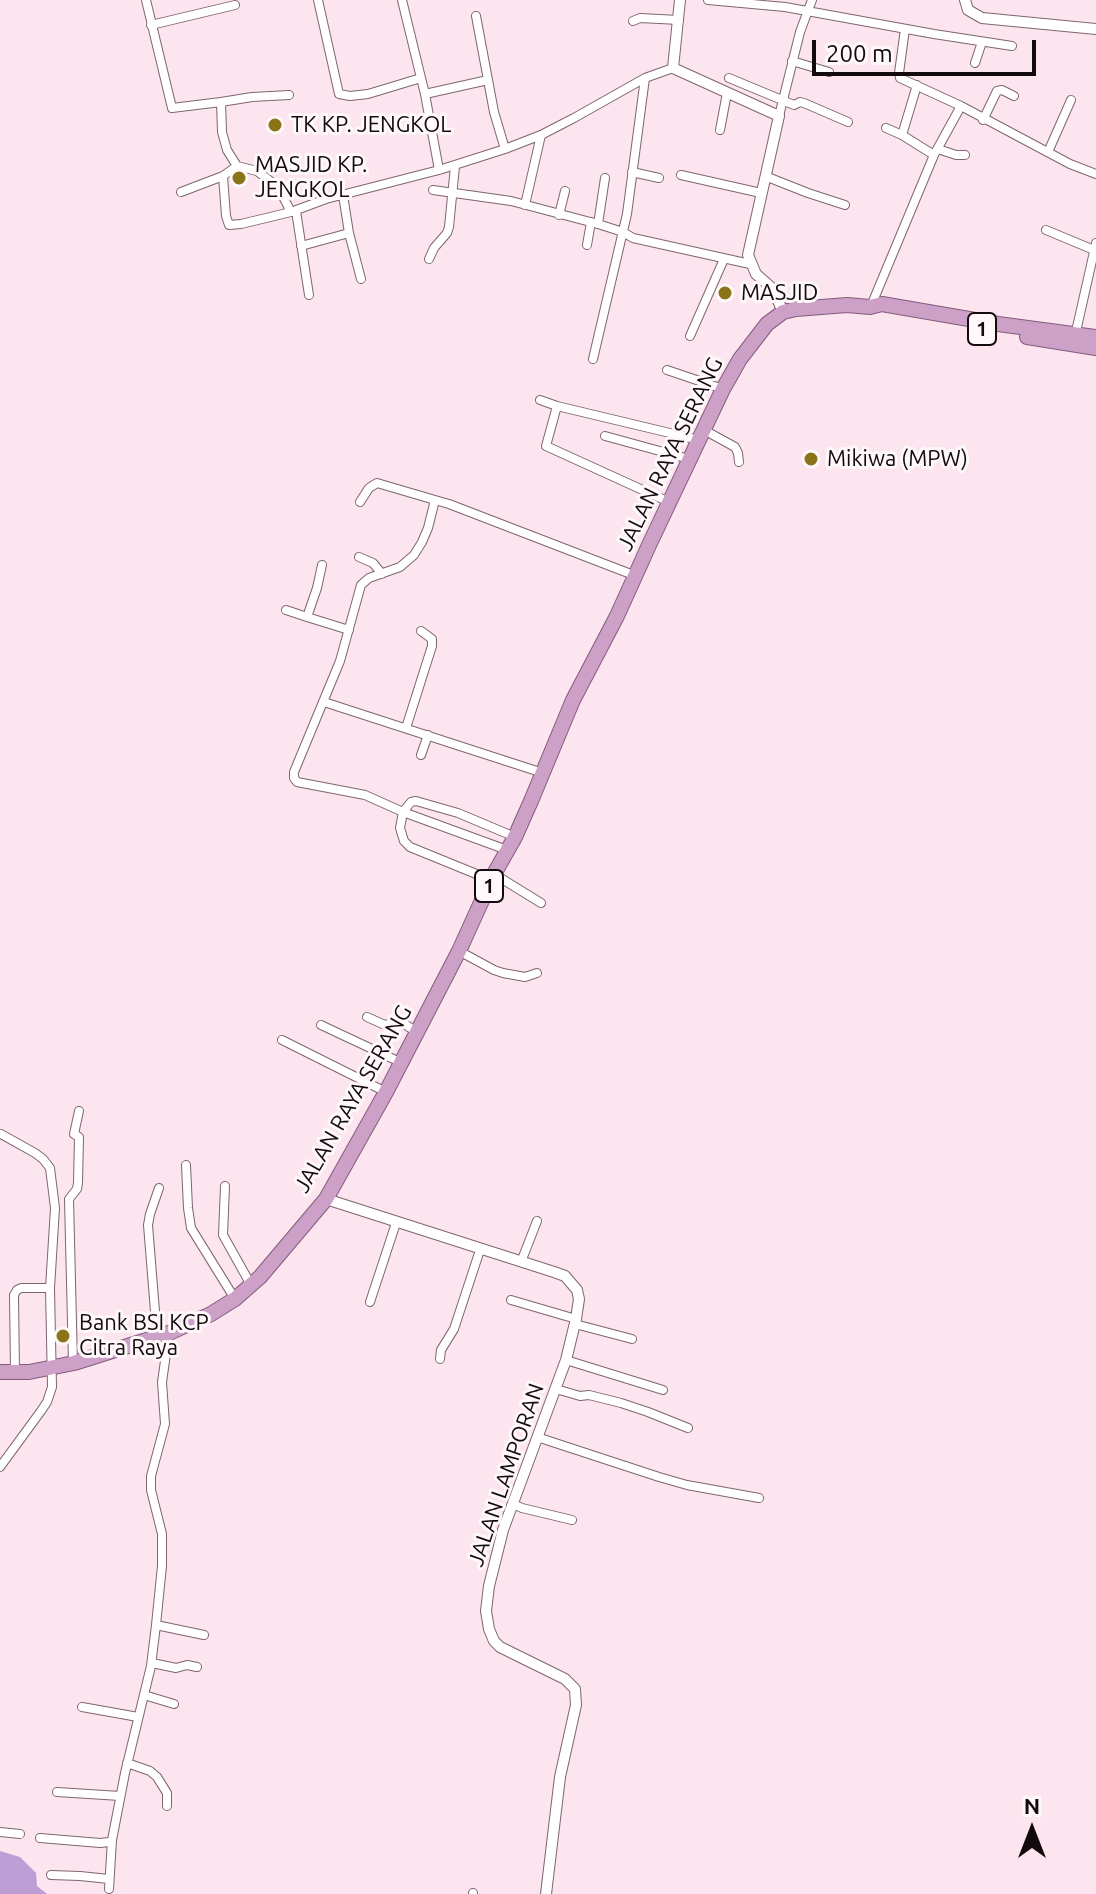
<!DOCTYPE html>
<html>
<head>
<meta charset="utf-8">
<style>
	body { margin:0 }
	#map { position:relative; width:1096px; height:1894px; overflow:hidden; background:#fce5ee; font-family:Ubuntu,sans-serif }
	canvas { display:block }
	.north { position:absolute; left:992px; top:1790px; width:80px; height:80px; -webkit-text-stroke:6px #fef8fa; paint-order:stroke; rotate:0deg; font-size:22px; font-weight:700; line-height:32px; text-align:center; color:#130a0e }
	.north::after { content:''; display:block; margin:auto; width:28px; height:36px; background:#130a0e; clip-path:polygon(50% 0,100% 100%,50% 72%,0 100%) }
	.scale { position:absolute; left:812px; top:40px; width:224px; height:36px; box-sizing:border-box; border:4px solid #130a0e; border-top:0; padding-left:10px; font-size:24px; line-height:28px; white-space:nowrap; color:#130a0e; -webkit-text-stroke:6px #fef8fa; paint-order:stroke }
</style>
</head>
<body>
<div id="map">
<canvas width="1096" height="1894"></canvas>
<div class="north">N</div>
<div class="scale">200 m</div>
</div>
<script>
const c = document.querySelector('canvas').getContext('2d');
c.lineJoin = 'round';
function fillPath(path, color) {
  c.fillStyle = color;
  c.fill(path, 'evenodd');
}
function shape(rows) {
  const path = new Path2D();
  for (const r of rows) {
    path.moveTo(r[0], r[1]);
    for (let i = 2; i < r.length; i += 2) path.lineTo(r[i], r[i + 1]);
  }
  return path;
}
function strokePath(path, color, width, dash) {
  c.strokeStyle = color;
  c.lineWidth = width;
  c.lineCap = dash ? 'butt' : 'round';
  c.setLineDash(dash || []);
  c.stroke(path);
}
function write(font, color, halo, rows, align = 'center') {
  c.font = font + ' Ubuntu,sans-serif';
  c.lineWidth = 6;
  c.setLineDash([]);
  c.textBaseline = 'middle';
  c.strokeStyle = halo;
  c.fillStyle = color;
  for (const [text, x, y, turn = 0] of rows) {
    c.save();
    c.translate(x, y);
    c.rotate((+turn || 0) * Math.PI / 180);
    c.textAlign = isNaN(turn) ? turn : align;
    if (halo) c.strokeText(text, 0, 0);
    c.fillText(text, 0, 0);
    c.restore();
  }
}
fillPath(shape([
	[0,1851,20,1857,36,1873,37,1886,47,1894,0,1894]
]), '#bd9ed4');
const minor = shape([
	[146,0,172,108,221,102,222,132,227,150,237,166,257,171,278,187,291,212,326,199,439,170,505,149,541,135,574,118,645,78,673,68],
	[318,0,339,94,350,96,368,94,421,78,425,94,488,80,494,112,505,149],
	[402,0,421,78],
	[708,0,785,7,934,34,1012,46],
	[476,16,488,80],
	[633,21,640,18,679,20],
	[151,25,235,5],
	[905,29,899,73,900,78,961,106,1070,164,1096,174],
	[792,61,829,72],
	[975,63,982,42],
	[729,78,794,105,800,102,804,103,848,122],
	[917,85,902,135,934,155],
	[425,94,439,170],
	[221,102,252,97,289,95],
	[779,116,800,32,812,0],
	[983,120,997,91,1002,90,1014,96],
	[886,128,902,135],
	[720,130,727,93],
	[938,149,956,155,965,155],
	[1048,152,1071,100],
	[632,172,659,178],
	[681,175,761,193],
	[223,176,226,216,229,225,241,224,291,212],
	[765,176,808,193,845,205],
	[433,190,511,201,598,224,623,232,633,238,750,264],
	[181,192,223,176,237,166],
	[343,195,349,233,361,279],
	[525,205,541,135],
	[296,211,309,295],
	[559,215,565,191],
	[598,224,605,178],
	[1046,230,1094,250],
	[587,245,591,222],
	[301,246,349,233],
	[429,259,434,248,447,233,449,227,455,166],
	[871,306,934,155,961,106],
	[690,336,724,259],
	[1075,336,1096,243],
	[593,359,627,214,645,78],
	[667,370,723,389],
	[540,400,557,406,699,440],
	[557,406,546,446,669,502],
	[704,430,735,447,738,453,739,462],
	[605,436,689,459],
	[360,502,369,488,377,483,435,500],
	[359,557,373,563,382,574],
	[322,565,317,588,307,617,349,630],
	[286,610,307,617],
	[324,702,543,773],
	[406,728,432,646,432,639,421,631],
	[421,755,428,735],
	[507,850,403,812,365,795,297,782,294,778,294,772,340,661,361,585,369,578,400,567,414,555,422,542,428,528,435,500,449,504,636,576],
	[494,874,541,903],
	[491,880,410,847,404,841,400,828,403,812,411,802,416,801,458,813,515,837],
	[459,951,494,970,503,973,525,977,537,973],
	[367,1017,385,1025,395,1022,401,1022,417,1032],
	[321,1025,402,1063],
	[282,1040,386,1092],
	[186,1165,188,1208,191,1228,235,1299],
	[225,1186,223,1235,251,1285],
	[521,1262,537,1221],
	[511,1300,576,1319],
	[370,1302,396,1223],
	[575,1324,632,1339],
	[157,1336,148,1225,150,1214,159,1188],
	[440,1359,441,1350,454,1329,480,1250],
	[566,1360,663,1390],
	[73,1364,69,1199,77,1189,78,1183,79,1137,74,1134,79,1111],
	[15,1372,14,1295,17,1290,21,1288,50,1288],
	[556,1389,580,1396,589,1395,621,1403,648,1412,688,1428],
	[537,1437,659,1477,687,1485,759,1498],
	[0,1467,41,1411,47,1402,52,1387,50,1288,55,1208,50,1168,43,1159,35,1153,1,1134],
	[513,1504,522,1508,572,1520],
	[156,1625,204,1635],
	[152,1663,176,1668,187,1665,197,1667],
	[144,1695,174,1704],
	[82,1707,138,1717],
	[127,1763,150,1771,157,1777,167,1793,167,1806],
	[57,1792,120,1796],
	[0,1832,20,1834],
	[40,1838,100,1843,109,1842,112,1840,125,1773,151,1666,156,1625,162,1566,162,1534,151,1490,151,1476,165,1424,162,1382,169,1333],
	[51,1875,80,1876,109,1879],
	[109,1889,112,1840],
	[473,1894,473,1893]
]);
const tertiary = shape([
	[680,0,673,68,779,116,748,255,756,274,773,289,783,312],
	[965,0,968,10,982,18,1096,29],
	[326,1199,554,1272,565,1276,577,1290,579,1299,576,1319,566,1360,503,1530,489,1586,486,1611,489,1629,494,1641,500,1647,565,1679,575,1689,576,1705,560,1777,546,1894]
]);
const trunk = shape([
	[1027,337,1096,348],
	[0,1372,29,1372,74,1363,169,1333,211,1314,235,1299,260,1277,326,1199,386,1092,459,951,494,874,515,837,531,801,573,700,617,616,650,543,723,389,740,359,767,324,783,312,796,309,847,305,870,307,882,304,998,324,1096,337]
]);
strokePath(minor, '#7e656f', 10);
strokePath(tertiary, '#7e656f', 12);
strokePath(trunk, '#835c7d', 16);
strokePath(minor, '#fff', 8);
strokePath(tertiary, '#fff', 10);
strokePath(trunk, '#cca0c7', 14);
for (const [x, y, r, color] of [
	[275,125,8,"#8a7417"],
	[239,178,8,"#8a7417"],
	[725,293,8,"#8a7417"],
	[811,459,8,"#8a7417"],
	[63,1336,8,"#8a7417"]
]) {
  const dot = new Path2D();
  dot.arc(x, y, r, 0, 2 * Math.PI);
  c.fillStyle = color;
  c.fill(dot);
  strokePath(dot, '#fef8fa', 3);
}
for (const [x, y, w] of [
	[982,329,28],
	[489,886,28]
]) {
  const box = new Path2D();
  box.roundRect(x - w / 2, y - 16, w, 32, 6);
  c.fillStyle = '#fef8fa';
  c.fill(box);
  strokePath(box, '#130a0e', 2);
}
write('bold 20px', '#130a0e', null, [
	["1",982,329],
	["1",489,886]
]);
write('22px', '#130a0e', '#fef8fa', [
	["TK KP. JENGKOL",291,125],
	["MASJID KP.",255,165],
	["JENGKOL",255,190],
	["MASJID",741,293],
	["Mikiwa (MPW)",827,459],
	["Bank BSI KCP",79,1323],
	["Citra Raya",79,1348]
], 'left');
write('22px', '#130a0e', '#fef8fa', [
	["JALAN RAYA SERANG",670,454,-64],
	["JALAN RAYA SERANG",353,1099,-60],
	["JALAN LAMPORAN",506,1475,-71]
]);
</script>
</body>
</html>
